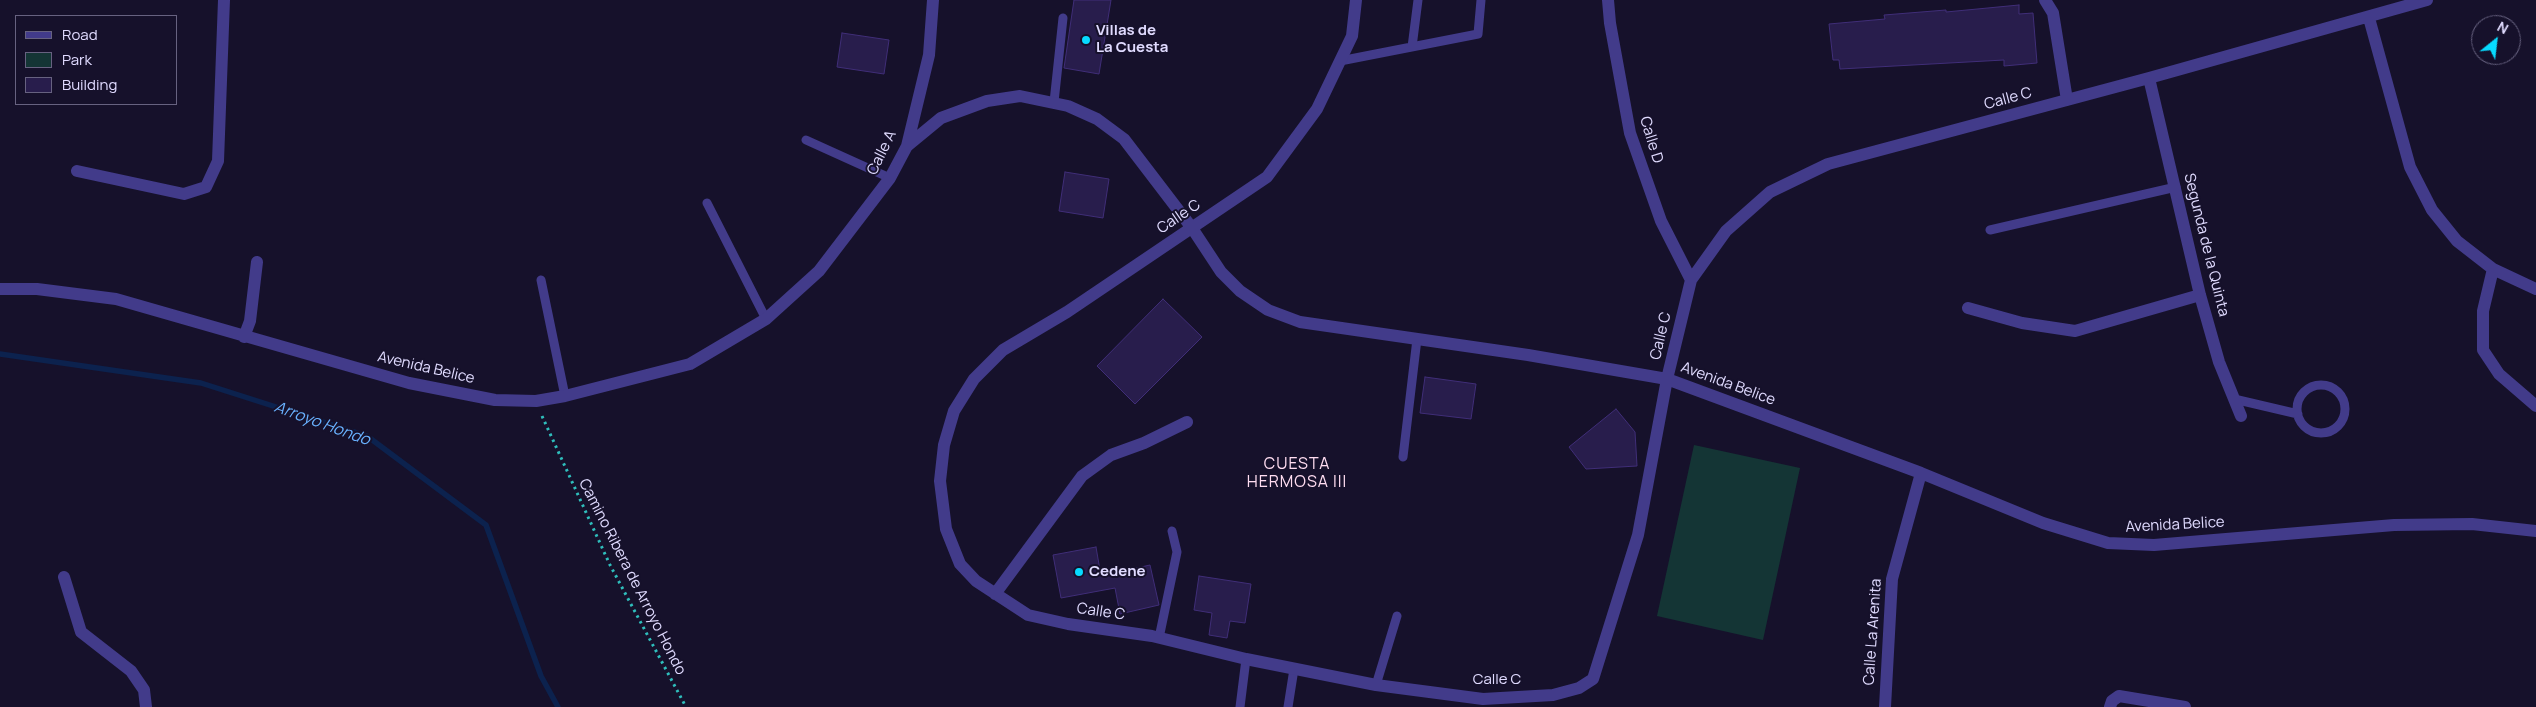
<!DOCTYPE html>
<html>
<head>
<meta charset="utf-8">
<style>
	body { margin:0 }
	#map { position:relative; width:2536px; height:707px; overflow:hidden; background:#16112b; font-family:Manrope,sans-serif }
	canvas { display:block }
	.legend { position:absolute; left:15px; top:15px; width:162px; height:90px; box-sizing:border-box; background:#16112b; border:1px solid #676280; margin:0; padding:6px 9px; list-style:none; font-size:15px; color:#e0dbff }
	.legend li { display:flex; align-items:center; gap:10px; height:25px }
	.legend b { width:25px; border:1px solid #676280 }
	.north { position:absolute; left:2471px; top:15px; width:50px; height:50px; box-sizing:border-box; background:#16112b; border:1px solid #676280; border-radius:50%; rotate:29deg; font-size:14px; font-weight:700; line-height:20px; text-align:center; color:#e0dbff }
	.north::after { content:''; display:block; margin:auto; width:18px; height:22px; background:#07dbff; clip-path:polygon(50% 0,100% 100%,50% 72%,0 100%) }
</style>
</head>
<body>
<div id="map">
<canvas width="2536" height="707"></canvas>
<ul class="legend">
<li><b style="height:6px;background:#423b8a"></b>Road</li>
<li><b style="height:14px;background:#143535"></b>Park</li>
<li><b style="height:14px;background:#281d4c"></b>Building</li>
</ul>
<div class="north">N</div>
</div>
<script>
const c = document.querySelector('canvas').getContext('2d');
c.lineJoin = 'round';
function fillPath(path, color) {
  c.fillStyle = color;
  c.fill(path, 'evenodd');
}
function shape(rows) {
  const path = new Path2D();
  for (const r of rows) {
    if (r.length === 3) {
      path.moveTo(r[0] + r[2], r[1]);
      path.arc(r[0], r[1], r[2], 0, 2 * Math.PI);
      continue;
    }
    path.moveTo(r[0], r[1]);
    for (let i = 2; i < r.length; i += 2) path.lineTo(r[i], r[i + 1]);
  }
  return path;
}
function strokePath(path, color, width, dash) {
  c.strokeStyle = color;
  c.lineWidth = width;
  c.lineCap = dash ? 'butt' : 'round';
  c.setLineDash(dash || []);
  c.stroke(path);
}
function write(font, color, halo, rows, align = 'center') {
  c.font = font + ' Manrope,sans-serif';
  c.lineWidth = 4;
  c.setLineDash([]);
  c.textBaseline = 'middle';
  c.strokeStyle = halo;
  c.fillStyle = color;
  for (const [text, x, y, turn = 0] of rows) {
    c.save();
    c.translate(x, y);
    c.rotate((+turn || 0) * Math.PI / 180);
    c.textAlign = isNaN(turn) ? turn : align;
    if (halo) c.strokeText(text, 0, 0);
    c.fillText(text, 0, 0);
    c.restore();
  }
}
fillPath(shape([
	[1694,445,1800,468,1763,640,1657,616]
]), '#143535');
strokePath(shape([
	[0,354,201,383,367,436,486,525,541,676,558,707]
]), '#0c224e', 5.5);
const building = shape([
	[1074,0,1111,0,1099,74,1064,68,1074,0],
	[2019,5,2019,14,2033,13,2037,63,2004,66,2004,60,1840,69,1839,60,1833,60,1829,24,1885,19,1884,15,1946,10,1946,12,2019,5],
	[842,33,889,40,884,74,837,67,842,33],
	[1065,172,1109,179,1103,218,1059,211,1065,172],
	[1163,299,1202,337,1135,404,1097,366,1163,299],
	[1425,377,1476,384,1471,419,1420,413,1425,377],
	[1616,409,1635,432,1637,466,1586,469,1569,447,1616,409],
	[1096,547,1101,576,1150,565,1159,605,1120,614,1115,588,1061,598,1053,555,1096,547],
	[1199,576,1251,584,1245,623,1230,621,1227,638,1209,635,1212,613,1194,610,1199,576]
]);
fillPath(building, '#281d4c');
strokePath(building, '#402e78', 1);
strokePath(shape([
	[542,416,610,565,686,707]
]), '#2fbebc', 3, [2.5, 4]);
strokePath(shape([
	[1412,47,1418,0],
	[1340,61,1478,34,1481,0],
	[1054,102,1063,18],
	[806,140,890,178],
	[707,203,766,319],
	[1990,230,2176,187],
	[541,280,565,396],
	[2321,409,24],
	[2234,399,2298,414],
	[1403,457,1417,339],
	[1159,638,1177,552,1172,531],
	[1376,685,1397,616],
	[1240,707,1246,659],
	[1288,707,1294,669]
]), '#423b8a', 9);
strokePath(shape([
	[1356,0,1352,36,1317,109,1267,177,1067,312,1003,350,974,379,954,411,944,445,940,481,946,529,960,564,976,581,1028,615,1068,624,1152,636,1246,659,1376,685,1483,699,1553,695,1579,688,1593,679,1638,535,1667,379,1691,280,1726,231,1770,192,1828,164,2149,78,2427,0],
	[1608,0,1610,23,1630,133,1661,221,1691,280],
	[2045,0,2053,13,2067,100],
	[2369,18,2410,167,2432,210,2457,241,2493,269,2536,289],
	[2149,78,2200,295,2219,362,2241,416],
	[907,146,941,118,987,101,1020,96,1068,106,1097,119,1124,139,1192,228,1221,272,1240,291,1268,310,1300,322,1528,355,1667,379,1921,473,2043,523,2108,543,2154,545,2394,525,2472,524,2536,531],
	[77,171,184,194,206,187,218,161,224,0],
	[2493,269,2483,311,2483,350,2499,374,2536,406],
	[0,289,37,289,116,299,409,383,495,400,536,401,565,396,690,364,766,319,819,271,890,178,907,146,929,55,933,0],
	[1968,308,2022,323,2075,331,2200,295],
	[244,337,250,321,257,262],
	[64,577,81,632,131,671,144,690,146,707],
	[995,594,1082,476,1111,455,1144,443,1187,422],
	[1885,707,1892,579,1921,473],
	[2110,707,2112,701,2119,696,2185,707]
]), '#423b8a', 12);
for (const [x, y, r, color] of [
	[1086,40,5,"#07dbff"],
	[1079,572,5,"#07dbff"]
]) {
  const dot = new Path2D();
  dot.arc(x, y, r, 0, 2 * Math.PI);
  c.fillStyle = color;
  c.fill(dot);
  strokePath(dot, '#16112b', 2);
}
write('bold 15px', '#e0dbff', '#16112b', [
	["Villas de",1096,31],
	["La Cuesta",1096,48],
	["Cedene",1089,572]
], 'left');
write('15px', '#e0dbff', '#16112b', [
	["Calle C",2008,99,-15],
	["Calle D",1651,140,73],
	["Calle A",882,153,-64],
	["Calle C",1179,217,-34],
	["Segunda de la Quinta",2206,245,76],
	["Calle C",1661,336,-77],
	["Avenida Belice",426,368,13],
	["Avenida Belice",1728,384,20],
	["Avenida Belice",2175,525,-3],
	["Camino Ribera de Arroyo Hondo",632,577,63],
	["Calle C",1101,612,8],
	["Calle La Arenita",1873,632,-86],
	["Calle C",1497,680]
]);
write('italic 16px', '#69b2ff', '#16112b', [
	["Arroyo Hondo",322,424,20]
]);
c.letterSpacing = '1px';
write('16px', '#ffddf1', '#16112b', [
	["CUESTA",1297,465],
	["HERMOSA III",1297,483]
]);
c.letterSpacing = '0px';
</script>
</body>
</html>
